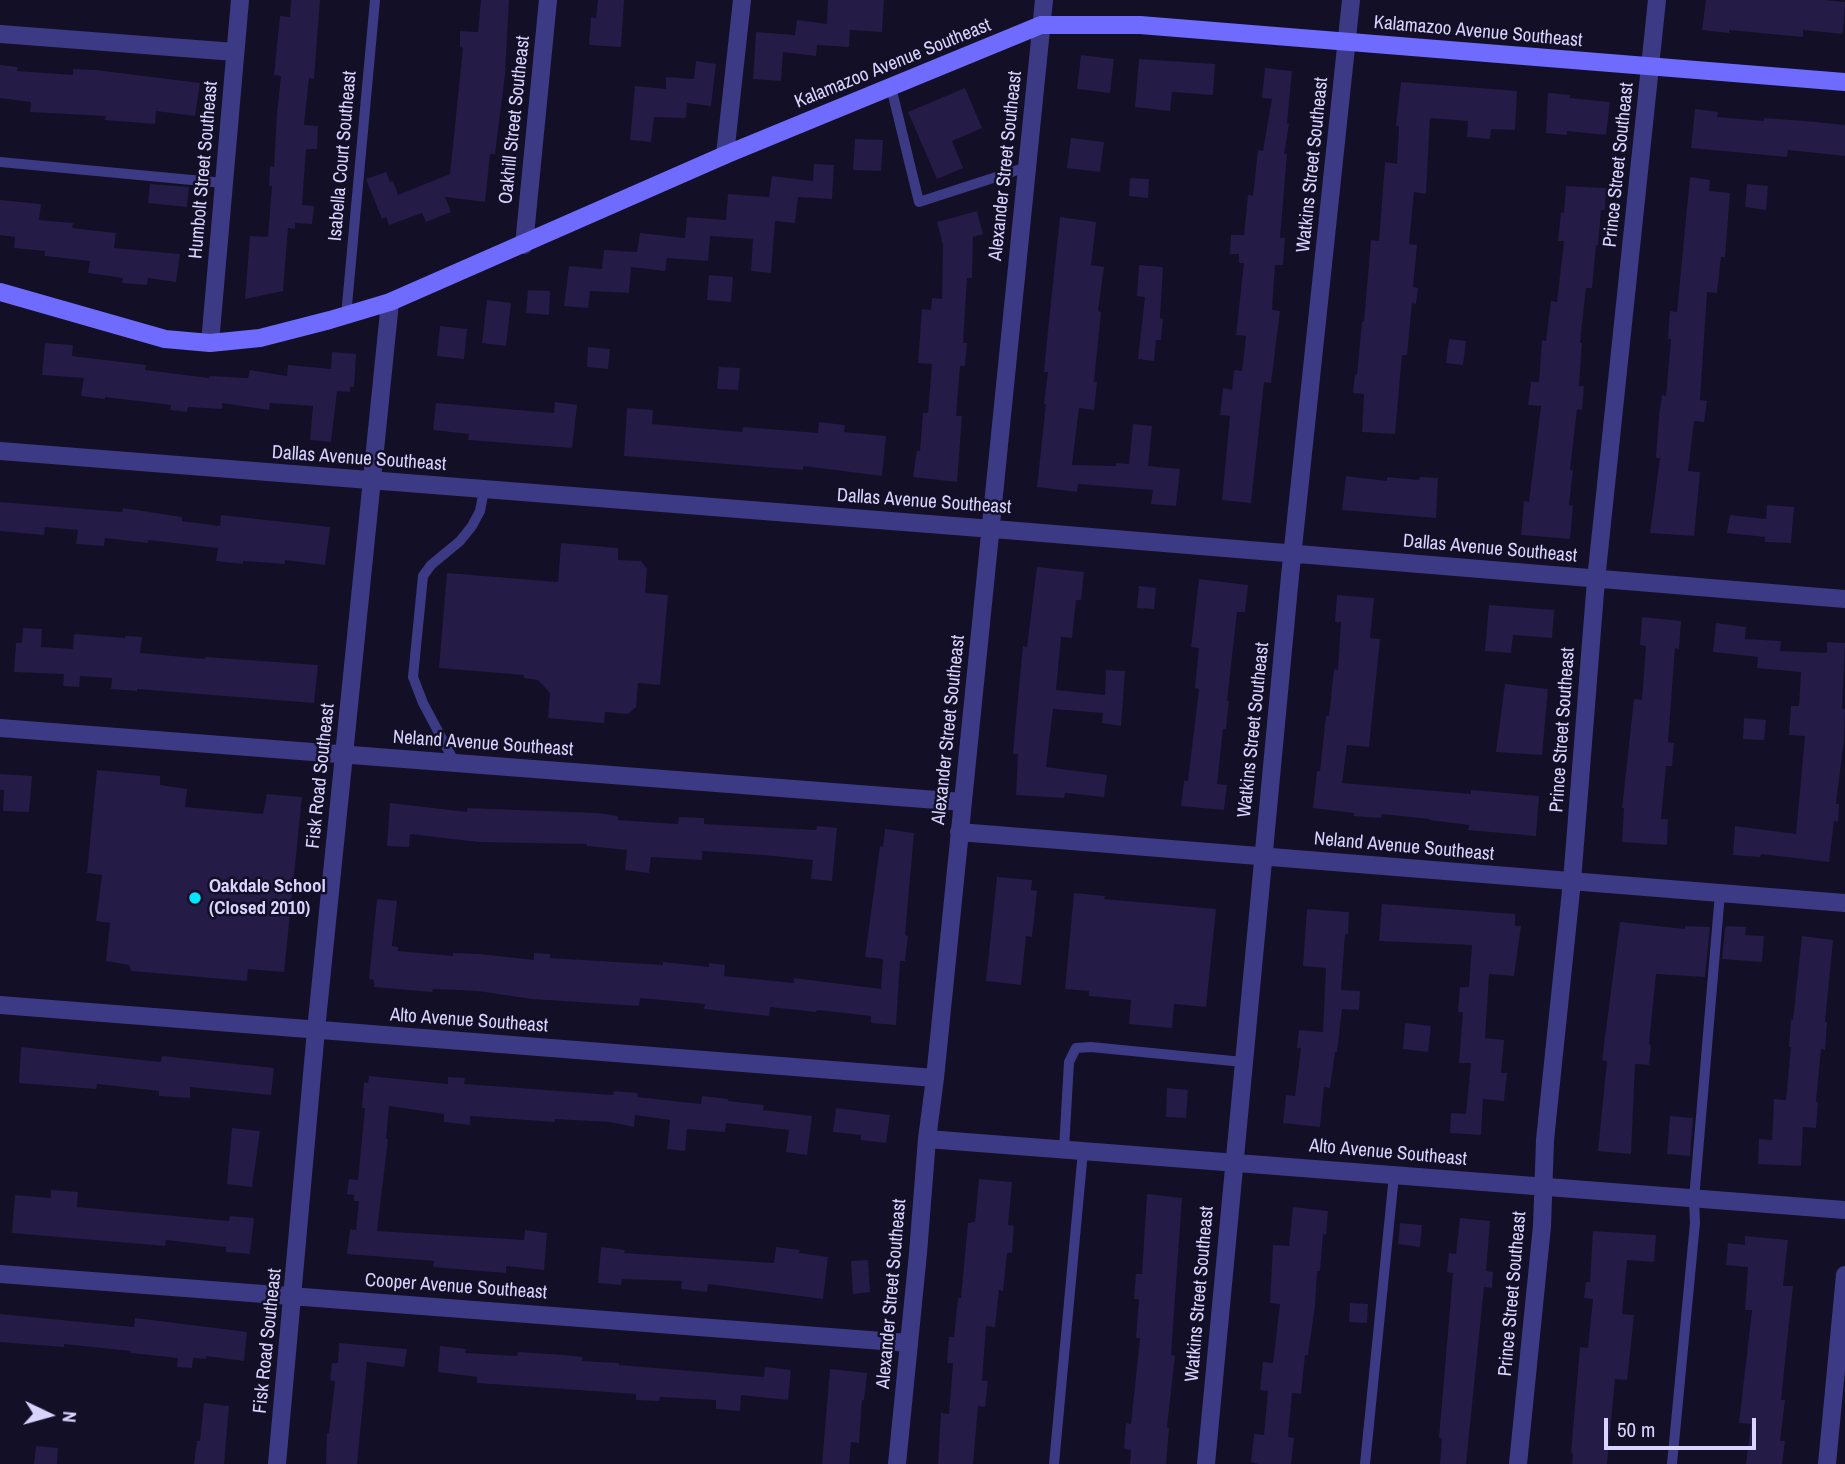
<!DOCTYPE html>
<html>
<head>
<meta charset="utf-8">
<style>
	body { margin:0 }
	#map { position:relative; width:1845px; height:1464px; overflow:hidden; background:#130f26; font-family:"Archivo Narrow",sans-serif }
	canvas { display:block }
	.north { position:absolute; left:14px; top:1380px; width:70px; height:70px; -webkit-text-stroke:5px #130f26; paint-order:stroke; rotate:95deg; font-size:19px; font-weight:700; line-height:28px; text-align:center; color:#d9d4ff }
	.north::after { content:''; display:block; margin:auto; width:24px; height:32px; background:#d9d4ff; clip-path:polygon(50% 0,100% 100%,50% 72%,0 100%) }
	.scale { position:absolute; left:1604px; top:1418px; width:152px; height:32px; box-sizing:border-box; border:4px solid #d9d4ff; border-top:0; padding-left:9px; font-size:21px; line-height:24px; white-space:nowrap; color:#d9d4ff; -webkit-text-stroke:5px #130f26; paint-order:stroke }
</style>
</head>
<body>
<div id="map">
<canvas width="1845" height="1464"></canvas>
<div class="north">N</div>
<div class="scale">50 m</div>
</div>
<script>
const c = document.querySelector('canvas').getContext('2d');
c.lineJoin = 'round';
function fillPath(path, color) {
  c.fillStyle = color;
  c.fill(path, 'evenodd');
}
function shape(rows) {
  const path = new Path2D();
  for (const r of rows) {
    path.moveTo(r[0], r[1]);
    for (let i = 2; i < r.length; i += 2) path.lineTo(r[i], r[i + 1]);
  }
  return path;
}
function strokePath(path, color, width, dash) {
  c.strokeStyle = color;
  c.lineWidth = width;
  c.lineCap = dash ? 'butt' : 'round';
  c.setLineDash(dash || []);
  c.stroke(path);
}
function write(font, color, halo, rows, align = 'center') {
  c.font = font + ' "Archivo Narrow",sans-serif';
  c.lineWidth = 5;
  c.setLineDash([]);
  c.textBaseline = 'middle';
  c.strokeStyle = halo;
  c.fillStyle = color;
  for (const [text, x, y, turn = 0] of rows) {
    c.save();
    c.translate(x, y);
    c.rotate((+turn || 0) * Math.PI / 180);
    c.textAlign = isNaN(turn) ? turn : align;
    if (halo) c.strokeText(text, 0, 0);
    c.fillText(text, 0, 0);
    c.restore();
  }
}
fillPath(shape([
	[291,0,320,0,314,79,309,78,304,125,318,126,317,149,306,149,302,205,314,206,312,224,295,223,295,229,288,228,283,291,245,299,250,236,268,237,272,186,269,186,270,166,274,167,277,113,281,76,274,75,280,16,290,17],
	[481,0,509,0,505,75,495,154,490,154,485,202,445,197,451,212,426,222,422,213,389,225,386,217,382,219,366,179,386,172,390,182,393,181,398,195,450,174,463,48,460,47,460,31,478,32],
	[598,0,624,0,621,47,589,45,591,17,596,18],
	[828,0,884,0,882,32,850,30,849,47,817,45,816,56,783,52,781,81,753,79,756,32,795,35,797,20,827,24],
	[1706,0,1825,0,1845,2,1843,34,1803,30,1803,37,1729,30,1729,33,1702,30],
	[1081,55,1114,59,1110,93,1077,89],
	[1139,59,1215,64,1213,95,1172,92,1170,111,1135,107],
	[696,61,716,64,711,106,687,103,686,118,654,117,651,142,630,140,635,86,666,89,666,77,694,79],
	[0,65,18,67,17,71,73,75,73,69,96,70,200,83,195,116,156,111,155,124,105,120,106,116,30,112,31,102,0,98],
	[1265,68,1292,71,1287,123,1289,124,1284,154,1287,154,1280,238,1285,238,1283,265,1275,265,1272,310,1280,311,1271,383,1264,382,1251,503,1222,500,1230,416,1220,415,1223,388,1232,390,1234,370,1242,371,1246,336,1236,335,1244,263,1239,263,1239,254,1230,254,1231,235,1244,235,1248,195,1253,196,1258,150,1263,151,1272,99,1262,98],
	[1401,82,1517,91,1515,130,1491,129,1490,139,1467,137,1468,121,1430,118,1426,194,1414,192,1409,244,1417,245,1413,287,1418,288,1416,304,1412,303,1407,355,1402,355,1395,434,1362,432,1364,394,1353,393,1355,374,1357,375,1362,322,1364,322,1371,240,1379,241,1385,162,1397,164,1399,126,1396,126],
	[965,88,982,128,952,141,963,168,937,179,908,112],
	[1548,93,1570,95,1570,98,1610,102,1606,135,1567,131,1567,135,1546,133],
	[1695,109,1718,112,1717,117,1764,121,1764,118,1805,121,1845,125,1845,156,1788,150,1787,157,1691,148],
	[1071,138,1104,142,1100,172,1067,168],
	[855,139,883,140,881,171,853,170],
	[814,164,834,165,832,199,798,197,795,223,775,221,771,273,751,271,753,239,710,236,708,261,667,258,665,271,631,267,629,293,590,291,588,308,564,306,569,266,602,269,604,250,637,252,640,233,685,238,687,217,726,220,728,194,769,197,772,176,813,181],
	[1690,177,1710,180,1709,191,1730,193,1725,257,1721,257,1717,293,1707,292,1700,400,1707,401,1704,422,1694,421,1688,471,1700,472,1694,536,1650,533,1660,458,1656,458,1659,416,1662,395,1666,396,1671,339,1668,339,1670,311,1677,312],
	[1130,178,1149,179,1148,198,1129,196],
	[150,184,189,187,187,207,148,203],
	[1747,184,1768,186,1766,210,1745,207],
	[1566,186,1606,188,1605,210,1601,210,1598,245,1596,245,1592,288,1586,288,1580,343,1582,343,1579,386,1584,386,1582,410,1577,409,1570,470,1573,470,1569,505,1573,506,1570,539,1521,535,1524,501,1529,502,1541,406,1528,405,1531,382,1539,382,1542,340,1546,341,1551,301,1557,302,1564,241,1558,241,1561,212,1564,213],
	[0,200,41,204,39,220,73,223,72,228,116,233,114,248,180,254,176,282,148,278,147,285,122,283,123,278,88,273,90,261,45,256,45,251,14,248,15,237,0,235],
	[977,211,983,234,973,237,972,278,967,278,963,343,967,343,965,366,960,366,956,416,962,416,957,482,913,477,917,450,920,451,923,413,928,413,932,364,918,363,922,309,931,310,932,298,942,299,943,245,937,222],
	[1060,217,1096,222,1091,265,1104,267,1098,311,1101,312,1094,382,1097,382,1094,410,1079,408,1072,465,1116,466,1116,463,1129,464,1133,424,1152,426,1148,466,1180,469,1176,506,1151,504,1153,490,1078,484,1077,492,1037,487,1046,404,1044,404,1048,372,1044,372,1046,350],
	[1139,265,1163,267,1160,318,1163,319,1161,340,1156,340,1154,361,1138,359,1145,297,1137,296],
	[709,275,733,277,731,302,707,300],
	[528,290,550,291,549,315,526,313],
	[487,300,511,303,506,346,482,343],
	[440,326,467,329,464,359,437,356],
	[1449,339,1466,341,1463,365,1446,363],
	[45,343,73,345,72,356,146,365,145,370,209,378,210,376,248,378,250,370,287,376,288,365,331,369,332,352,356,354,354,387,350,387,350,392,337,391,331,442,310,440,313,406,270,403,269,410,222,403,222,409,188,407,187,412,170,410,171,405,105,397,105,399,81,396,84,378,42,375],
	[588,347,610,349,608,369,587,367],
	[719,367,740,368,738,390,717,389],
	[555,402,577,405,572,448,468,440,469,434,433,430,436,403,554,413],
	[627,408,653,410,652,424,742,432,743,427,818,433,819,422,845,425,844,432,886,436,882,476,803,466,803,470,624,456],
	[1346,476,1387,481,1387,477,1419,480,1420,477,1438,478,1436,518,1342,510],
	[0,502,122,512,123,508,182,517,182,521,220,526,221,515,330,527,325,565,285,560,285,564,243,561,243,564,216,561,218,548,148,540,148,543,105,538,104,546,76,544,78,530,45,527,44,535,0,531],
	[1767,505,1794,507,1791,543,1765,542,1765,537,1727,533,1730,515,1766,519],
	[561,543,618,548,618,560,641,561,647,569,645,593,668,595,660,685,638,683,636,707,628,714,605,712,604,723,548,718,550,693,538,680,524,678,524,675,439,668,447,573,558,582],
	[1037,567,1084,572,1081,600,1076,600,1072,638,1061,637,1056,690,1105,695,1106,670,1125,671,1121,726,1102,723,1103,713,1053,709,1046,767,1107,775,1104,797,1065,793,1064,798,1016,795,1018,754,1013,754,1015,729,1023,646,1027,647],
	[1199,579,1248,585,1245,612,1237,612,1227,701,1229,701,1226,729,1223,729,1217,784,1227,785,1224,810,1181,806,1184,781,1188,781,1199,689,1195,688,1199,648,1191,647],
	[1139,586,1156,588,1154,609,1137,608],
	[1337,595,1374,598,1370,638,1380,639,1369,747,1347,745,1342,783,1471,794,1471,790,1539,796,1536,836,1468,830,1469,825,1429,820,1430,819,1382,814,1381,818,1354,816,1354,813,1313,808,1317,771,1320,771,1326,716,1329,716,1334,669,1338,670,1341,622,1335,622],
	[1489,605,1554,610,1552,638,1513,635,1511,653,1485,651],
	[1642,617,1681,621,1679,649,1675,648,1668,742,1674,743,1672,766,1666,766,1661,819,1668,819,1667,845,1622,842,1624,808,1622,808,1634,699,1642,700,1646,646,1640,645],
	[1716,623,1746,627,1745,639,1781,641,1780,651,1827,653,1827,642,1845,643,1842,709,1845,709,1844,739,1836,804,1839,804,1838,822,1834,821,1829,862,1761,854,1760,857,1733,855,1735,826,1796,834,1805,736,1789,735,1791,706,1799,706,1801,672,1757,668,1758,657,1713,652],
	[23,628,42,629,41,647,73,649,74,634,125,638,125,636,142,637,140,653,205,659,205,657,318,665,314,703,137,689,137,691,111,689,112,678,80,676,79,687,63,686,64,674,14,672,16,643,22,643],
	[1505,684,1548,689,1542,755,1496,752],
	[1744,718,1766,720,1764,740,1743,739],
	[97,770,160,776,160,785,187,789,185,807,263,814,267,794,302,797,284,972,248,969,247,981,131,971,129,965,106,961,110,923,96,921,102,875,87,873],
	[0,774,32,776,29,812,3,811,4,790,0,790],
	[390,803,467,812,467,808,597,813,618,816,618,820,678,824,679,817,704,818,704,824,816,830,817,826,837,828,832,881,811,879,813,860,763,855,702,851,702,860,651,857,649,873,625,870,627,850,587,846,587,844,478,842,410,834,409,847,387,846],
	[885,829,914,833,905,935,908,936,905,961,900,961,896,1025,871,1023,871,1016,817,1010,816,1012,770,1007,769,1016,704,1009,705,1004,640,998,639,1006,532,999,478,991,433,989,432,992,374,987,374,980,369,979,377,899,397,901,392,946,398,947,398,951,453,956,453,953,479,954,534,960,534,953,550,954,550,958,616,962,663,965,663,962,709,967,709,963,725,965,724,976,794,983,794,978,881,989,883,959,865,957,880,846,883,847],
	[997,877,1032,880,1031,890,1037,891,1032,937,1026,936,1021,985,986,981],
	[1074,893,1105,896,1104,899,1216,909,1206,1007,1174,1004,1172,1028,1129,1024,1131,1000,1089,996,1089,991,1065,989],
	[1382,904,1515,914,1515,926,1521,926,1514,976,1489,974,1485,1038,1504,1040,1501,1073,1507,1073,1504,1101,1483,1099,1481,1135,1450,1133,1451,1113,1466,1114,1471,1063,1459,1063,1463,1012,1458,1012,1460,987,1469,987,1472,945,1379,941],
	[1307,909,1349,912,1348,934,1345,934,1341,990,1360,991,1359,1010,1342,1009,1337,1052,1335,1052,1330,1088,1324,1087,1320,1127,1283,1123,1286,1095,1295,1096,1301,1048,1297,1048,1299,1030,1323,1032,1326,968,1303,966],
	[1620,922,1685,929,1685,926,1710,927,1705,977,1656,974,1649,1044,1651,1045,1649,1065,1635,1064,1631,1154,1598,1151,1607,1061,1602,1060],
	[1727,926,1746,927,1745,935,1764,936,1762,962,1722,959,1725,928],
	[1802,936,1833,940,1825,1022,1827,1022,1825,1050,1821,1049,1816,1102,1818,1102,1816,1128,1803,1127,1801,1166,1758,1164,1759,1139,1772,1140,1774,1099,1786,1100,1791,1047,1789,1047,1791,1019,1793,1020],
	[1405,1023,1431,1026,1428,1052,1403,1049],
	[21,1047,161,1062,162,1056,274,1068,271,1095,190,1087,190,1098,159,1096,159,1091,97,1084,96,1089,19,1083],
	[369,1076,448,1084,448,1077,465,1078,464,1084,613,1095,614,1091,638,1093,637,1097,701,1104,702,1096,728,1099,728,1101,764,1105,763,1110,812,1116,807,1155,786,1152,789,1130,726,1123,725,1132,687,1129,685,1151,667,1149,670,1120,635,1115,634,1127,610,1122,555,1119,555,1122,470,1116,470,1125,444,1122,444,1114,389,1106,386,1139,388,1139,377,1231,524,1240,525,1230,547,1233,544,1270,506,1266,506,1273,480,1271,433,1267,434,1261,347,1254,350,1229,356,1230,359,1201,354,1201,354,1195,347,1194,349,1179,358,1180,365,1108,362,1108,364,1082,368,1083],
	[1167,1088,1188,1090,1186,1118,1166,1117],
	[836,1108,890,1115,886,1143,861,1140,861,1135,833,1132],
	[1670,1116,1693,1118,1690,1156,1667,1154],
	[232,1128,260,1131,252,1187,227,1184],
	[979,1179,1012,1182,1008,1225,1014,1226,1012,1253,1007,1253,1003,1291,999,1290,995,1327,986,1326,982,1381,988,1381,985,1407,978,1406,973,1464,938,1464,941,1413,949,1414,953,1363,947,1363,949,1337,954,1337,958,1298,961,1298,968,1223,975,1222],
	[51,1190,78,1192,77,1207,229,1221,230,1216,254,1218,250,1254,226,1252,226,1247,166,1240,165,1246,12,1233,15,1195,51,1198],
	[1147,1194,1182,1198,1171,1355,1175,1356,1167,1427,1169,1428,1166,1464,1130,1464,1131,1450,1124,1449,1126,1423,1131,1424,1140,1338,1136,1338,1139,1299,1134,1299,1136,1274,1142,1274],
	[1293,1207,1328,1211,1326,1235,1323,1234,1320,1271,1317,1271,1315,1306,1308,1355,1305,1355,1301,1394,1292,1393,1288,1437,1294,1438,1291,1464,1259,1464,1251,1462,1254,1434,1264,1435,1268,1391,1260,1390,1263,1362,1273,1363,1280,1304,1270,1303,1273,1245,1289,1246],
	[1460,1218,1490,1221,1486,1271,1493,1272,1492,1288,1484,1287,1466,1464,1440,1464,1442,1438,1439,1438,1453,1273,1447,1272,1449,1253,1456,1254],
	[1400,1223,1422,1225,1420,1247,1398,1244],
	[1593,1231,1656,1235,1654,1262,1627,1260,1622,1314,1634,1315,1631,1344,1627,1380,1615,1379,1607,1464,1572,1464,1573,1454,1571,1453,1580,1347,1588,1348,1593,1299,1584,1298,1586,1282,1590,1282],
	[1745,1236,1788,1240,1783,1286,1793,1286,1781,1400,1785,1400,1780,1441,1785,1441,1782,1464,1746,1464,1751,1424,1739,1423,1752,1310,1745,1310,1748,1267,1726,1265,1728,1243,1745,1245],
	[601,1247,625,1250,624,1253,774,1263,776,1247,800,1250,799,1253,828,1257,823,1299,708,1284,707,1292,681,1289,682,1281,622,1279,621,1285,598,1283],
	[868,1260,870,1292,853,1294,851,1261],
	[1350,1303,1368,1304,1367,1323,1349,1322],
	[0,1314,134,1327,135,1318,247,1332,244,1361,206,1356,206,1359,193,1358,192,1368,177,1367,178,1358,131,1353,131,1351,64,1344,64,1347,0,1342],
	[339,1343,407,1349,404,1367,367,1362,357,1464,326,1464,327,1433,329,1433,335,1381,330,1380,332,1363,338,1363],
	[440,1346,466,1349,465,1353,517,1356,518,1352,564,1355,583,1357,582,1361,619,1363,619,1365,764,1377,765,1367,791,1370,788,1400,741,1395,740,1411,716,1409,716,1400,660,1397,659,1401,636,1400,636,1394,477,1383,477,1377,438,1372],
	[830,1369,867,1373,864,1400,862,1400,859,1443,851,1442,849,1464,822,1464],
	[204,1403,229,1406,224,1464,194,1464,197,1441,200,1441],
	[36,1446,58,1448,57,1464,34,1464]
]), '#241b47');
strokePath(shape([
	[891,87,919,202,1027,167],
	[0,162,224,183],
	[346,316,375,0],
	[455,763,423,703,413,677,423,576,431,565,460,541,472,526,480,511,484,490],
	[1064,1149,1069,1062,1076,1048,1091,1047,1243,1062],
	[1054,1464,1083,1151],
	[1365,1464,1394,1175],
	[1672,1464,1695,1223,1694,1199,1720,893]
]), '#3d3a85', 10);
strokePath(shape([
	[0,34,235,52],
	[725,155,742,0],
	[524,245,548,0],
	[210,343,240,0],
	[0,451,1018,531,1845,599],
	[0,728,963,802],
	[959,832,1845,903],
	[0,1005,935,1078],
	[927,1139,1845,1210],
	[0,1274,909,1343],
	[277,1464,316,1030,390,302],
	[897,1464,918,1253,927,1139,935,1078,1044,0],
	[1206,1464,1290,576,1351,0],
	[1518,1464,1542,1226,1545,1140,1572,881,1596,580,1657,0],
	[1827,1464,1845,1275]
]), '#3d3a85', 18);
strokePath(shape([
	[0,292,165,339,210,343,260,338,330,320,390,302,725,155,1041,25,1140,25,1845,82]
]), '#6f6bff', 18);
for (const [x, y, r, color] of [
	[195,898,7,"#00e5ff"]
]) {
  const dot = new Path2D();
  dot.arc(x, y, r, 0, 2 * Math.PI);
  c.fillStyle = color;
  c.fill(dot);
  strokePath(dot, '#130f26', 2.5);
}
write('19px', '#d9d4ff', '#130f26', [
	["Kalamazoo Avenue Southeast",1478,32,5],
	["Kalamazoo Avenue Southeast",893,64,-22],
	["Oakhill Street Southeast",515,120,-84],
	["Isabella Court Southeast",343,156,-85],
	["Watkins Street Southeast",1313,165,-84],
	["Prince Street Southeast",1619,165,-84],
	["Alexander Street Southeast",1006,166,-84],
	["Humbolt Street Southeast",204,170,-85],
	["Dallas Avenue Southeast",359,459,4],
	["Dallas Avenue Southeast",924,502,4],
	["Dallas Avenue Southeast",1490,549,5],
	["Alexander Street Southeast",949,730,-84],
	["Watkins Street Southeast",1254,730,-84],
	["Prince Street Southeast",1563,730,-86],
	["Neland Avenue Southeast",483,744,4],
	["Fisk Road Southeast",321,776,-84],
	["Neland Avenue Southeast",1404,847,5],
	["Alto Avenue Southeast",469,1021,4],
	["Alto Avenue Southeast",1388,1153,5],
	["Cooper Avenue Southeast",456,1287,4],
	["Alexander Street Southeast",892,1294,-85],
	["Watkins Street Southeast",1200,1294,-85],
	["Prince Street Southeast",1513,1294,-85],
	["Fisk Road Southeast",268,1341,-84]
]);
write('bold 19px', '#d9d4ff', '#130f26', [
	["Oakdale School",209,887],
	["(Closed 2010)",209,909]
], 'left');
</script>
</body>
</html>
